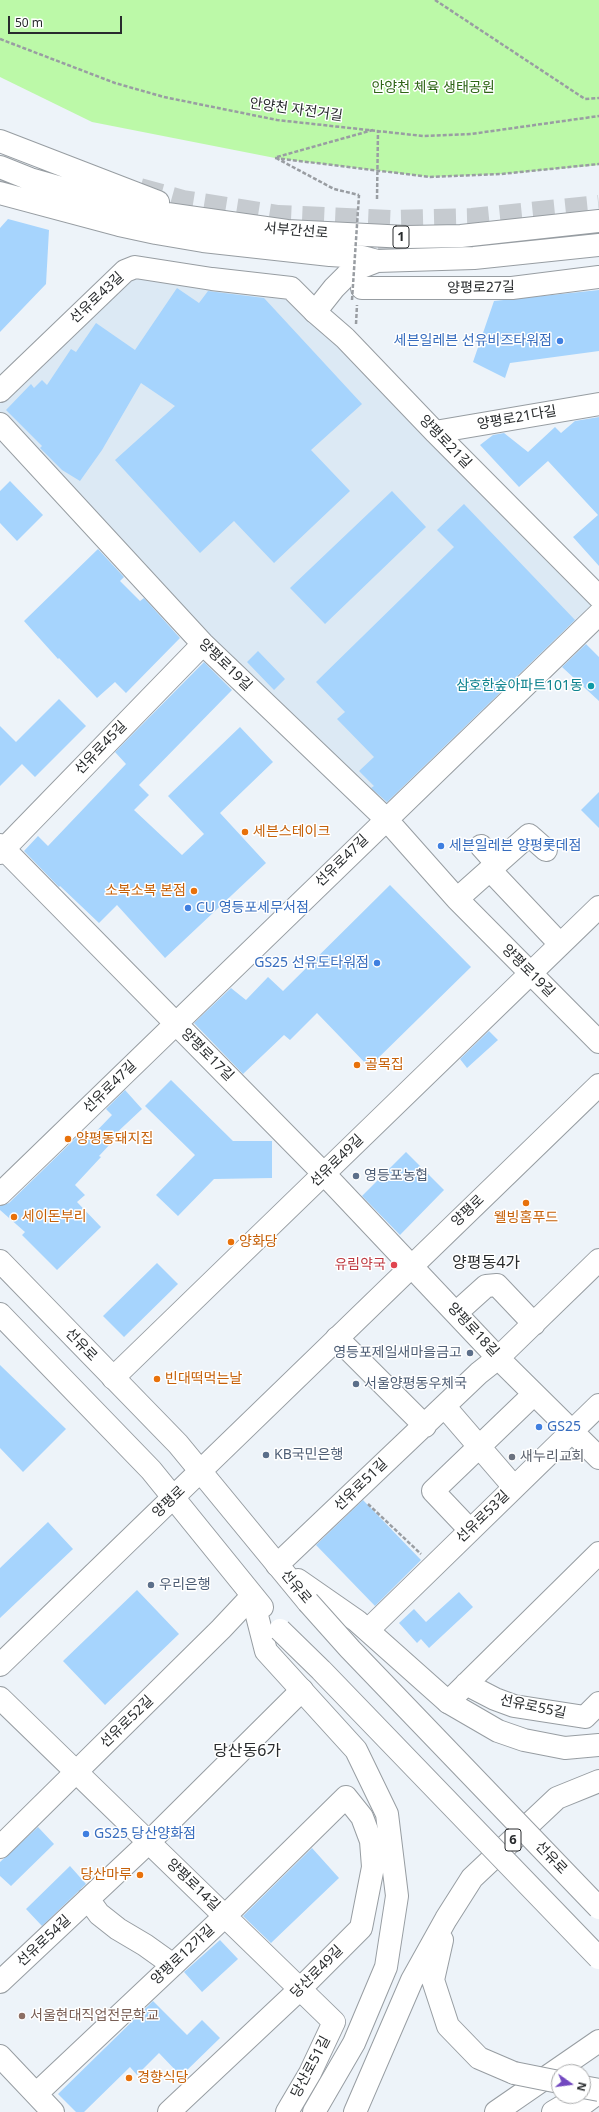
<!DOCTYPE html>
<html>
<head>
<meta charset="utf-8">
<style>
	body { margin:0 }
	#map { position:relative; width:599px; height:2112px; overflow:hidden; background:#edf3f9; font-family:"Noto Sans",sans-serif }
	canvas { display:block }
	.north { position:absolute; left:551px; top:2064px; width:40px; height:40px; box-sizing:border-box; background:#fff; border:1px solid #a9aaab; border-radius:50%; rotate:104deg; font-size:11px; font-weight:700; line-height:16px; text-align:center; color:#282b2d }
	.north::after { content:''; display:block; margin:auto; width:14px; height:18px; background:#7248c0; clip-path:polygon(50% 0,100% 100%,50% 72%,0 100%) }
	.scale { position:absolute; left:8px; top:16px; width:114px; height:18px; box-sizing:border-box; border:2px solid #282b2d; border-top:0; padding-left:5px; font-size:12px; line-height:14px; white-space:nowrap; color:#282b2d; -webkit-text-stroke:3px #fff; paint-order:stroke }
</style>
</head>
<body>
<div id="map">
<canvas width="599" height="2112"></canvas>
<div class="north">N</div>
<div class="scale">50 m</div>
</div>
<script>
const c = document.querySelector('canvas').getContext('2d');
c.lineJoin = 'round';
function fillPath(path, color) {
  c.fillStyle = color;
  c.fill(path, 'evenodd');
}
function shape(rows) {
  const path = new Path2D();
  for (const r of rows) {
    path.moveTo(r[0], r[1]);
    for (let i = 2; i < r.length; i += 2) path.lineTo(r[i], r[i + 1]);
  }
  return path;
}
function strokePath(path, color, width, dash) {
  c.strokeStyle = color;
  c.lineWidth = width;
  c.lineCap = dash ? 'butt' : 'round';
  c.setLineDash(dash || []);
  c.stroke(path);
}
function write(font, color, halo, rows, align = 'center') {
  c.font = font + ' "Noto Sans","Noto Sans KR",sans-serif';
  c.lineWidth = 3;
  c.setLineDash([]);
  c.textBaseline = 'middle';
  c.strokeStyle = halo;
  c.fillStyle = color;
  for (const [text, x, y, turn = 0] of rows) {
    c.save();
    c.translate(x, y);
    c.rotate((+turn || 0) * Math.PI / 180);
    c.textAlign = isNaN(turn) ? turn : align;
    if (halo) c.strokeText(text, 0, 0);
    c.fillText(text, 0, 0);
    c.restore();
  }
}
fillPath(shape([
	[117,276,291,288,599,597,599,614,386,819,0,423,0,391]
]), '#dce9f4');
fillPath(shape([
	[0,0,599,0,599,165,501,174,430,177,275,158,92,122,0,77]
]), '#bcf9a8');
fillPath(shape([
	[8,219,49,230,46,284,0,332,0,228],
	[177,288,199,303,208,291,264,298,362,404,311,450,350,491,274,563,234,521,200,553,115,460,175,406,141,383,102,450,80,481,62,470,40,448,42,446,6,410,31,384,34,388,42,380,47,385,71,349,76,352,96,323,135,350],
	[599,290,599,351,510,363,505,378,473,362,494,301],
	[599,417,599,566,573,537,598,515,548,461,519,487,480,445,493,435,504,433,528,452,555,427,561,433,575,421],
	[10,481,43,515,17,541,0,523,0,491],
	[392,491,426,527,325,624,290,588],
	[464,504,575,620,387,802,371,788,374,786,359,771,374,757,337,719,345,712,316,682,454,547,437,530],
	[98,549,124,577,120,581,140,601,144,598,180,638,126,693,115,682,97,698,59,658,58,659,24,621],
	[586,644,599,657,599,701,562,667],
	[258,651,285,679,274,690,247,662],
	[204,662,232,690,139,785,149,795,134,810,182,855,204,834,168,796,240,727,273,762,220,813,266,863,165,958,117,905,99,923,60,886,59,887,24,851,38,836,48,846,126,764,115,752],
	[59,699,86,726,35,777,22,764,0,786,0,726,16,742],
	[599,792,599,828,581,810],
	[390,885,471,967,369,1067,317,1013,290,1040,284,1035,243,1074,194,1023,231,988,246,1000,268,977,283,991],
	[489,1031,498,1040,467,1068,460,1059],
	[171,1080,233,1141,272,1141,272,1178,214,1179,178,1216,156,1195,195,1155,145,1106],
	[125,1090,142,1109,110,1139,113,1141,99,1156,101,1157,75,1185,85,1195,77,1202,101,1227,57,1270,22,1235,25,1232,0,1210,0,1206,9,1203,80,1134,87,1141,112,1115,106,1109],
	[406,1152,444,1190,400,1235,362,1196],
	[157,1263,178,1284,124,1337,103,1316],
	[0,1365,66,1429,23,1472,0,1448],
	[363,1500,421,1560,375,1606,316,1545],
	[48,1522,73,1549,0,1618,0,1568],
	[137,1590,179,1634,105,1705,63,1661],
	[459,1592,473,1607,429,1648,421,1639,417,1643,399,1623,414,1609,426,1622],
	[38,1827,54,1844,11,1886,0,1876,0,1862],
	[312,1848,339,1878,271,1943,243,1916],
	[70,1866,86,1884,42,1926,26,1909],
	[220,1940,238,1959,202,1992,184,1972],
	[153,2001,187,2035,202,2020,220,2038,181,2076,159,2053,137,2075,130,2067,84,2112,76,2112,58,2094]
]), '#a6d4fd');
strokePath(shape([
	[0,180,48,196],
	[140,189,183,201,278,216,392,221,472,219,599,206],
	[345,249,434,248,528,243]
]), '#c6cbd0', 22, [22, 11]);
const minor = shape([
	[362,288,512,288,599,277],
	[0,391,125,271,135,267,212,279,291,288,315,312,345,338,435,432,599,597],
	[0,424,203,644,386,819,457,899,599,1042],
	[435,432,599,404],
	[0,845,328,1178,498,1358,599,1458],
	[481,846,497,864],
	[0,853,203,644],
	[490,870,560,944],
	[457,899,529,835,546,850],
	[0,1194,599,614],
	[456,1313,486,1286,497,1285,534,1324],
	[337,1338,425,1426],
	[113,1378,599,907],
	[445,1407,514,1487],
	[470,1530,433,1491,534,1394],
	[277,1565,479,1373,498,1358,599,1260],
	[368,1630,599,1405],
	[466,1684,495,1699,514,1706,585,1717,599,1703],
	[0,1698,334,2022,310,2073,287,2112],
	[448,1702,599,1553],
	[0,1847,221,1629,252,1596],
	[88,1899,99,1914,118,1929,145,1945,173,1965],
	[0,1982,149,1842,302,1690],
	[0,2056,53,2112],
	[36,2094,225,1916,346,1797,362,1817,371,1841,373,1867,361,1928,300,1989,169,2112]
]);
const major = shape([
	[0,141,158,202],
	[0,167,30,179,139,210,287,231,407,237,461,236,599,221],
	[0,193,119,225,156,233,203,241,330,255,362,257,377,261,474,258,599,245],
	[315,312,334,288,347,275,354,270,377,261],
	[0,1261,178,1444,308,1602],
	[0,1314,151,1470,262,1607],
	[298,1580,357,1621,448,1702,498,1731,524,1740,565,1748,599,1745],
	[252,1596,266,1651,356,1750,387,1814,397,1896,386,1967,354,2043,314,2112],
	[0,1665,599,1085],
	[442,1940,433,1980,448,2026,479,2058,514,2073],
	[355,2112,412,1980,446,1919,472,1878,557,1798,599,1781],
	[496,2112,599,2041],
	[553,2112,580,2096],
	[572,2112,599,2092]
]);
strokePath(minor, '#979da2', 24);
strokePath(major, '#979da2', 24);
strokePath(shape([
	[435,0,585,99,599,98],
	[0,39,115,83,164,97,277,120,423,136,471,134,599,116],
	[277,157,373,130],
	[275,158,430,177,501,174,599,164],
	[276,158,334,189,359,195],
	[377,199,378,130],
	[356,324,357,305],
	[368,1504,421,1554]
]), '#999da2', 2.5, [4, 2]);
strokePath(minor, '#fff', 22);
strokePath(major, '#fff', 22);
const majorBridge = shape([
	[308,1602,350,1649,599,1908],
	[280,1630,321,1670,599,1958],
	[514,2073,559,2082],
	[583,2087,599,2090]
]);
strokePath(majorBridge, '#979da2', 24, []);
strokePath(shape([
	[352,300,359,195]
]), '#999da2', 2.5, [4, 2]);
strokePath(majorBridge, '#fff', 22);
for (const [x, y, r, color] of [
	[560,341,4,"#3f7fe0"],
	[591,686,4,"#0f9aa8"],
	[245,832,4,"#e8710a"],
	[441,846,4,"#3f7fe0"],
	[194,891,4,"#e8710a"],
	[188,908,4,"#3f7fe0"],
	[377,963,4,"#3f7fe0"],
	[357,1065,4,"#e8710a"],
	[68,1139,4,"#e8710a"],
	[356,1176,4,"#5c6f8a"],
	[526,1203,4,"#e8710a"],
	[14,1217,4,"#e8710a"],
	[231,1242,4,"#e8710a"],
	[394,1265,4,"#e0444e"],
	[470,1353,4,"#5c6f8a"],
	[157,1379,4,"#e8710a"],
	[356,1384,4,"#5c6f8a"],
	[539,1427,4,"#3f7fe0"],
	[266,1455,4,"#5c6f8a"],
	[512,1457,4,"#6b7280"],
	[151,1585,4,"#5c6f8a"],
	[86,1834,4,"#3f7fe0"],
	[140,1875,4,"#e8710a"],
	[22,2016,4,"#8d6e63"],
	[129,2078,4,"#e8710a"]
]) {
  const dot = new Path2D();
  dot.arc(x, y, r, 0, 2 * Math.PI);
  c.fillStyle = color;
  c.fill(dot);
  strokePath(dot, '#fff', 1.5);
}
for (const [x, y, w] of [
	[401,237,16],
	[513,1840,16]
]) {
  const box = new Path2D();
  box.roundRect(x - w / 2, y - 11, w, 22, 3);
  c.fillStyle = '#fff';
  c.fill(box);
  strokePath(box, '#282b2d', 1);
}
write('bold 13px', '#282b2d', null, [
	["1",401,237],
	["6",513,1840]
]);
write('14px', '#2e6516', '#fff', [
	["안양천 체육 생태공원",433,88]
]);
write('14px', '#282b2d', '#fff', [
	["안양천 자전거길",296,110,8],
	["서부간선로",296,231,5],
	["양평로27길",481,288,-1],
	["선유로43길",97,298,-43],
	["양평로21다길",517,418,-10],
	["양평로21길",445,442,46],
	["양평로19길",225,665,44],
	["선유로45길",101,748,-46],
	["선유로47길",342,861,-44],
	["양평로19길",528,971,45],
	["양평로17길",207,1055,45],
	["선유로47길",110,1087,-44],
	["선유로49길",337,1161,-44],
	["양평로",468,1211,-44],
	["양평로18길",473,1330,47],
	["선유로",81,1345,46],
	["선유로51길",361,1485,-44],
	["양평로",169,1502,-44],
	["선유로53길",483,1517,-44],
	["선유로",296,1587,50],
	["선유로55길",533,1707,12],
	["선유로52길",127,1722,-44],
	["선유로",551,1858,46],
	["양평로14길",193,1885,44],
	["선유로54길",44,1941,-43],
	["양평로12가길",183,1955,-43],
	["당산로49길",317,1972,-45],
	["당산로51길",311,2067,-62]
]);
write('14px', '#366cbe', '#fff', [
	["세븐일레븐 선유비즈타워점",552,341,"right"],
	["세븐일레븐 양평롯데점",449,846],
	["CU 영등포세무서점",196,908],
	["GS25 선유도타워점",369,963,"right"],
	["GS25",547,1427],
	["GS25 당산양화점",94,1834]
], 'left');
write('14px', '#0d838f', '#fff', [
	["삼호한숲아파트101동",583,686]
], 'right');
write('14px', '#c56008', '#fff', [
	["세븐스테이크",253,832],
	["소복소복 본점",186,891,"right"],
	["골목집",365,1065],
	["양평동돼지집",76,1139],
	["세이돈부리",22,1217],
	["웰빙홈푸드",526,1218,"center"],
	["양화당",239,1242],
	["빈대떡먹는날",165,1379],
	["당산마루",132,1875,"right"],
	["경향식당",137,2078]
], 'left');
write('14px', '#4e5e75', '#fff', [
	["영등포농협",364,1176],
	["영등포제일새마을금고",462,1353,"right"],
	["서울양평동우체국",364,1384],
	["KB국민은행",274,1455],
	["우리은행",159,1585]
], 'left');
write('14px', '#be3a42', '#fff', [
	["유림약국",386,1265]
], 'right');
write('14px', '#5b616d', '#fff', [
	["새누리교회",520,1457]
], 'left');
write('14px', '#785e54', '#fff', [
	["서울현대직업전문학교",30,2016]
], 'left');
write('16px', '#282b2d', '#fff', [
	["양평동4가",486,1263],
	["당산동6가",247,1751]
]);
</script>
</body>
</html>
